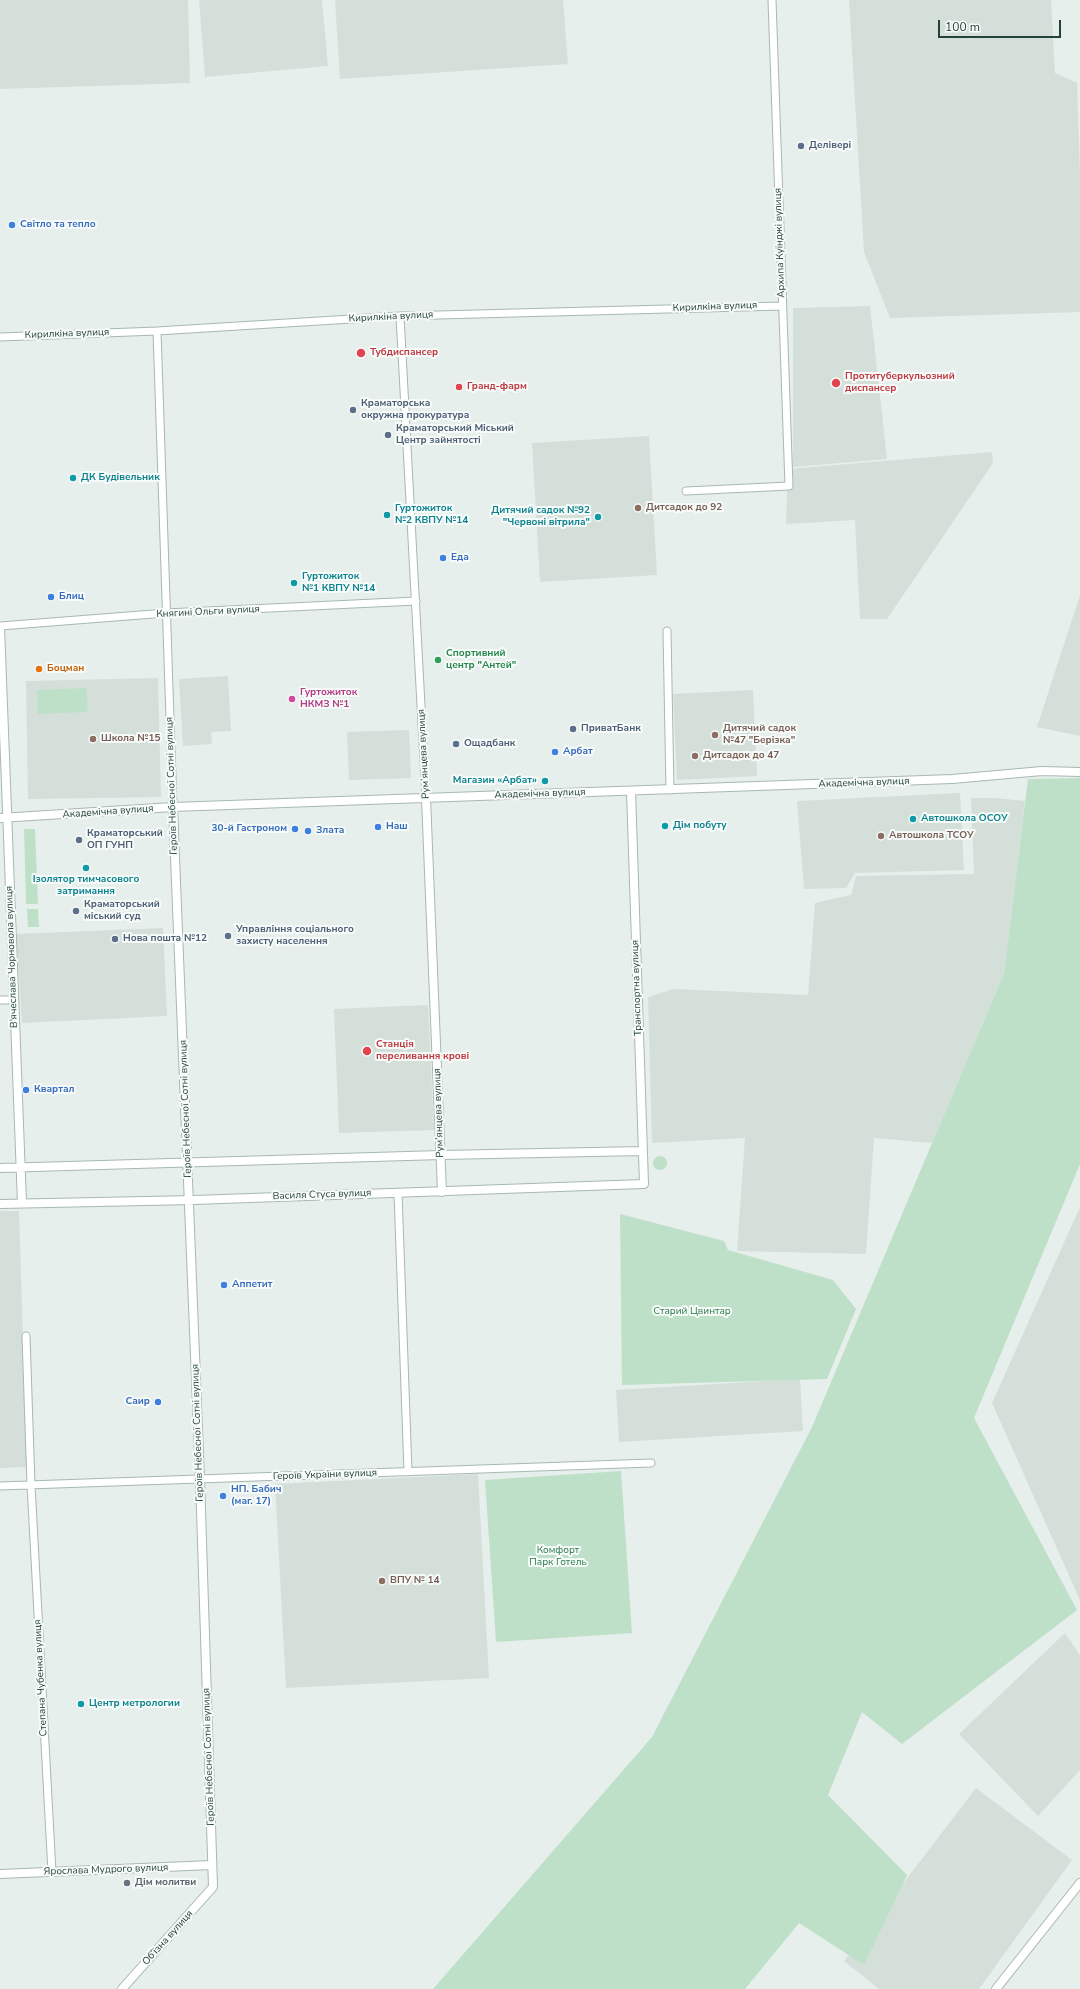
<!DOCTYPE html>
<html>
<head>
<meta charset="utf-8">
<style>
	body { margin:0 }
	#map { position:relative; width:1080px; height:1989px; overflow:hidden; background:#e6efeb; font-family:"Nunito Sans",sans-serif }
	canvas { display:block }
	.scale { position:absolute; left:938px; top:20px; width:123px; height:18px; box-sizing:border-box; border:2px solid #24423a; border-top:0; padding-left:5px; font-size:12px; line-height:14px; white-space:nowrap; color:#24423a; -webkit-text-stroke:3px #f7fbf9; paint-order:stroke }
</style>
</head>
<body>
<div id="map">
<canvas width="1080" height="1989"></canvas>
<div class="scale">100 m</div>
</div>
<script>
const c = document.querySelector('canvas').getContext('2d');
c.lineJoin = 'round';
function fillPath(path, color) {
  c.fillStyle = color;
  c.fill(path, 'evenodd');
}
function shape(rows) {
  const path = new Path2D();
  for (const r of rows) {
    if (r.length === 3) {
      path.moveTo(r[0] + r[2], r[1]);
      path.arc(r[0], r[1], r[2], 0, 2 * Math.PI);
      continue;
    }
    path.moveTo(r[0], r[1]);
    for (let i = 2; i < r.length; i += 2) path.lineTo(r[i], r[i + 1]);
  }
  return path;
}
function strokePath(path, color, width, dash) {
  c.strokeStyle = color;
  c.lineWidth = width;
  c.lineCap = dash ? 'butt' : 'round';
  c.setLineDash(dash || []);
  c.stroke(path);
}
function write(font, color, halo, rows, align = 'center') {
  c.font = font + ' "Nunito Sans",sans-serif';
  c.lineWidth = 4;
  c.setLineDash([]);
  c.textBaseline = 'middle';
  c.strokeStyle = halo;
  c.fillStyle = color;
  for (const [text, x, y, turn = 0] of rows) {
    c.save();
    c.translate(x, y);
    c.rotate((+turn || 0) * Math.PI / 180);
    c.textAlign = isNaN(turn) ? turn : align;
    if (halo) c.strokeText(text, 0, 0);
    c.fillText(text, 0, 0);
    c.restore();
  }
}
fillPath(shape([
	[0,0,188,0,190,83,0,89],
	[199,0,322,0,328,66,205,77],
	[335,0,563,0,568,64,340,79],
	[849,0,1051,0,1055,73,1077,83,1080,174,1080,312,890,318,864,252],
	[870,306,887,459,793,467,793,308],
	[649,436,657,575,540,582,532,443],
	[992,452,993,463,887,619,860,619,855,520,786,524,788,469],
	[1080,595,1080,736,1037,727],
	[228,676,231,731,211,732,212,744,183,746,179,679],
	[158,678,161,797,28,799,26,681],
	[753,690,757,776,677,780,673,694],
	[409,730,411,778,349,780,347,732],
	[960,793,964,870,855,873,846,888,804,889,797,801],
	[971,798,995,798,1025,801,1004,973,932,1143,874,1138,866,1254,737,1251,745,1138,652,1143,648,997,674,989,808,995,815,903,851,895,856,876,974,874],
	[163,928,167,1016,22,1023,16,934],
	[428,1005,434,1130,339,1133,334,1009],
	[1080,1207,1080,1600,992,1403],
	[0,1211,19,1211,27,1467,0,1468],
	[800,1379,803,1431,619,1442,616,1390],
	[478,1474,489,1678,286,1688,275,1484],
	[1065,1633,1080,1655,1080,1770,1038,1816,959,1734],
	[976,1788,1072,1860,979,1989,879,1989,844,1961]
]), '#d4dfda');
fillPath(shape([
	[86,688,88,712,38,714,37,690],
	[1080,778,1080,1164,974,1418,1077,1610,902,1744,862,1712,828,1795,907,1875,864,1965,799,1923,745,1989,433,1989,652,1737,812,1427,1004,973,1028,779],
	[24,829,35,829,38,904,26,904],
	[27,909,38,909,39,927,28,927],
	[660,1163,7],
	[620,1214,724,1241,728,1250,833,1280,856,1309,827,1379,622,1385],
	[621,1471,632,1633,496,1642,485,1480]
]), '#bfe0c8');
const minor = shape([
	[400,316,426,798],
	[157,331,173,807],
	[0,337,157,331,400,316,782,306],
	[686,491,789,486,772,0],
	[0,626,166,613,416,601],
	[667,631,670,790],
	[0,1000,14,1000],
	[398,1193,408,1472],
	[26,1336,31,1485,52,1872],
	[0,1486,651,1463]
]);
const tertiary = shape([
	[0,627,22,1203],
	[426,798,442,1192],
	[0,818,173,807,952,779,1042,771,1080,772],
	[0,1168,441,1155,643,1151],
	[0,1204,194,1200,644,1184,631,791],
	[0,1874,212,1865],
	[122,1989,213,1887,200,1479,173,807],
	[996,1989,1080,1883]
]);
strokePath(minor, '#a8b8b2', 9);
strokePath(tertiary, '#a8b8b2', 10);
strokePath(minor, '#fff', 7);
strokePath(tertiary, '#fff', 8);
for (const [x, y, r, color] of [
	[801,146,4,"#5c6f8a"],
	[12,225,4,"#3f7fe0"],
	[361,353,5,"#e0444e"],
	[836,383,5,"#e0444e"],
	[459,387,4,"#e0444e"],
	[353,410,4,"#5c6f8a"],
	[388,435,4,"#5c6f8a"],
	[73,478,4,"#0f9aa8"],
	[638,508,4,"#8d6e63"],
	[387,515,4,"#0f9aa8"],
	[598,517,4,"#0f9aa8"],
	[443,558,4,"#3f7fe0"],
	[294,583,4,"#0f9aa8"],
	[51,597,4,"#3f7fe0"],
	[438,660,4,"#2e9e5b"],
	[39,669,4,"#e8710a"],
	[292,699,4,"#d1479c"],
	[573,729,4,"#5c6f8a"],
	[715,735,4,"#8d6e63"],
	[93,739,4,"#8d6e63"],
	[456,744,4,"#5c6f8a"],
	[555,752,4,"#3f7fe0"],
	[695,756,4,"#8d6e63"],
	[545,781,4,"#0f9aa8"],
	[913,819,4,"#0f9aa8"],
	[665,826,4,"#0f9aa8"],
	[378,827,4,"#3f7fe0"],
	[295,829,4,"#3f7fe0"],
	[308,831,4,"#3f7fe0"],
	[881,836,4,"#8d6e63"],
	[79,840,4,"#5c6f8a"],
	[86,868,4,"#0f9aa8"],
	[76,911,4,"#5c6f8a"],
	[228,936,4,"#5c6f8a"],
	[115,939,4,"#5c6f8a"],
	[367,1051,5,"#e0444e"],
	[26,1090,4,"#3f7fe0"],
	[224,1285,4,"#3f7fe0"],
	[158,1402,4,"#3f7fe0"],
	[223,1496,4,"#3f7fe0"],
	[382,1581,4,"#8d6e63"],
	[81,1704,4,"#0f9aa8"],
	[127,1883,4,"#6b7280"]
]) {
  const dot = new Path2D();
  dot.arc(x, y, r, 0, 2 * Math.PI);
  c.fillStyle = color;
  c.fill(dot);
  strokePath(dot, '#f7fbf9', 1.5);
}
write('bold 10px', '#4e5e75', '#f7fbf9', [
	["Делівері",809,146],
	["Краматорська",361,404],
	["окружна прокуратура",361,416],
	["Краматорський Міський",396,429],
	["Центр зайнятості",396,441],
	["ПриватБанк",581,729],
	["Ощадбанк",464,744],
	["Краматорський",87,834],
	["ОП ГУНП",87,846],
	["Краматорський",84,905],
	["міський суд",84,917],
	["Управління соціального",236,930],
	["захисту населення",236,942],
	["Нова пошта №12",123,939]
], 'left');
write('bold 10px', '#366cbe', '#f7fbf9', [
	["Світло та тепло",20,225],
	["Еда",451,558],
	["Блиц",59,597],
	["Арбат",563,752],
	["Наш",386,827],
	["30-й Гастроном",287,829,"right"],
	["Злата",316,831],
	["Квартал",34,1090],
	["Аппетит",232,1285],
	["Саир",150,1402,"right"],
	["НП. Бабич",231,1490],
	["(маг. 17)",231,1502]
], 'left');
write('10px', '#24423a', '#f7fbf9', [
	["Архипа Куїнджі вулиця",780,243,-92],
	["Кирилкіна вулиця",715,307,-2],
	["Кирилкіна вулиця",391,317,-3],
	["Кирилкіна вулиця",67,334,-2],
	["Княгині Ольги вулиця",208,612,-3],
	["Рум’янцева вулиця",424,754,-93],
	["Академічна вулиця",864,783,-2],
	["Героїв Небесної Сотні вулиця",172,786,-92],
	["Академічна вулиця",540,794,-2],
	["Академічна вулиця",108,812,-4],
	["В'ячеслава Чорновола вулиця",12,957,-92],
	["Транспортна вулиця",637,988,-92],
	["Героїв Небесної Сотні вулиця",186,1109,-92],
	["Рум’янцева вулиця",439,1113,-92],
	["Василя Стуса вулиця",322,1195,-2],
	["Героїв Небесної Сотні вулиця",198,1433,-92],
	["Героїв України вулиця",325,1475,-2],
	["Степана Чубенка вулиця",41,1678,-93],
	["Героїв Небесної Сотні вулиця",209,1757,-92],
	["Ярослава Мудрого вулиця",106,1870,-2],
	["Об’їзна вулиця",168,1938,-48]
]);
write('bold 10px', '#be3a42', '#f7fbf9', [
	["Тубдиспансер",370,353],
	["Протитуберкульозний",845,377],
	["диспансер",845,389],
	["Гранд-фарм",467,387],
	["Станція",376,1045],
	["переливання крові",376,1057]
], 'left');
write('bold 10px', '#0d838f', '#f7fbf9', [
	["ДК Будівельник",81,478],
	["Гуртожиток",395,509],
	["№2 КВПУ №14",395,521],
	["Дитячий садок №92",590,511,"right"],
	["\"Червонi вiтрила\"",590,523,"right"],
	["Гуртожиток",302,577],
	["№1 КВПУ №14",302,589],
	["Магазин «Арбат»",537,781,"right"],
	["Автошкола ОСОУ",921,819],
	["Дім побуту",673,826],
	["Ізолятор тимчасового",86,880,"center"],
	["затримання",86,892,"center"],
	["Центр метрологии",89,1704]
], 'left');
write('bold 10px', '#785e54', '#f7fbf9', [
	["Дитсадок до 92",646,508],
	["Дитячий садок",723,729],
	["№47 \"Берізка\"",723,741],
	["Школа №15",101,739],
	["Дитсадок до 47",703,756],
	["Автошкола ТСОУ",889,836],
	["ВПУ № 14",390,1581]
], 'left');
write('bold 10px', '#27864d', '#f7fbf9', [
	["Спортивний",446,654],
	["центр \"Антей\"",446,666]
], 'left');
write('bold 10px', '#c56008', '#f7fbf9', [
	["Боцман",47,669]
], 'left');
write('bold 10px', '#b23c85', '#f7fbf9', [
	["Гуртожиток",300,693],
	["НКМЗ №1",300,705]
], 'left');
write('10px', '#2d7a4b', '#f7fbf9', [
	["Старий Цвинтар",692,1312],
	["Комфорт",558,1551],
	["Парк Готель",558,1563]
]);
write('bold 10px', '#5b616d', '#f7fbf9', [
	["Дім молитви",135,1883]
], 'left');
</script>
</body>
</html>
